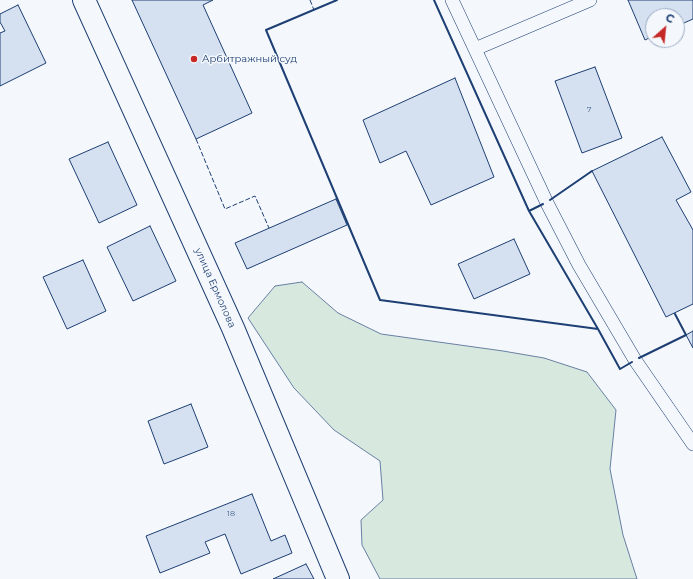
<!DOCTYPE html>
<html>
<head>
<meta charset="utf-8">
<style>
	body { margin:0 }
	#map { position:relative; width:693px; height:579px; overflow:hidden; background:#f4f7fb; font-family:Montserrat,sans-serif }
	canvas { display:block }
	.north { position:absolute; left:645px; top:8px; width:40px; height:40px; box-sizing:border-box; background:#f4f7fb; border:1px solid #9eadc5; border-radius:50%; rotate:27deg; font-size:11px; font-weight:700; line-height:16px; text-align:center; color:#1d3f73 }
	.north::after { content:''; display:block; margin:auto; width:14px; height:18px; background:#c62828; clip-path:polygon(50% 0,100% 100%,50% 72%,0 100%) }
</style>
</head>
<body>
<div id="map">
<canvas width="693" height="579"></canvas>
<div class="north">С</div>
</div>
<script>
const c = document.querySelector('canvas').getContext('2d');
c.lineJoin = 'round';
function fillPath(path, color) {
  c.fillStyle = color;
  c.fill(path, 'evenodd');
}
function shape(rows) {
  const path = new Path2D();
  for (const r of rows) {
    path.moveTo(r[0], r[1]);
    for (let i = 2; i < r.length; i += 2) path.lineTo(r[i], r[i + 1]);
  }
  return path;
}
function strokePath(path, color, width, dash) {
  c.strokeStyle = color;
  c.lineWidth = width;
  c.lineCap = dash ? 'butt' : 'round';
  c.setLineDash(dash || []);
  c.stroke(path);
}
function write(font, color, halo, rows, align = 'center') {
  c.font = font + ' Montserrat,sans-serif';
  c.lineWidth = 3;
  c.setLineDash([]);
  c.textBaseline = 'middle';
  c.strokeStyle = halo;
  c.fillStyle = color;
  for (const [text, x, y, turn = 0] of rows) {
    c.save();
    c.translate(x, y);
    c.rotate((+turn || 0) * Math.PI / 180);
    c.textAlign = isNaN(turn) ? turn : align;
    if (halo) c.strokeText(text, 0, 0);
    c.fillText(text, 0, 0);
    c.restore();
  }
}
const green = shape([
	[302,282,338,313,381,334,503,351,544,358,587,372,616,410,610,469,623,535,637,579,380,579,362,545,361,520,383,500,380,461,334,430,294,388,248,318,275,286,302,282]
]);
fillPath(green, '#d7e8df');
strokePath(green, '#687fa3', 1);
const building = shape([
	[132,0,213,0,203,5,252,113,196,139,132,0],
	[628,0,693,0,693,19,677,26,677,16,653,16,653,36,645,40,628,0],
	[18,5,46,63,0,86,0,33,5,31,0,22,0,14,18,5],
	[595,67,622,138,582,153,555,81,595,67],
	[455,78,494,177,431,205,406,151,380,163,363,120,455,78],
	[662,137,691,192,676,200,693,230,693,304,666,317,592,171,662,137],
	[108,142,137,205,99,223,69,159,108,142],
	[336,199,347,225,247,269,235,243,336,199],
	[150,226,176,281,133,301,107,247,150,226],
	[514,239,530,274,474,299,458,264,514,239],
	[83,260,106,311,67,329,43,277,83,260],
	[693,331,693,348,686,335,693,331],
	[191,404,208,447,164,464,148,421,191,404],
	[252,494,271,541,285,535,292,553,241,574,225,534,205,542,210,553,160,573,146,536,252,494],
	[306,564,314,579,273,579,306,564]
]);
fillPath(building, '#d5e0f0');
strokePath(building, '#1d3f73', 1);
const lane = shape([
	[452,0,547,203,579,265,635,360,693,444],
	[475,49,590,0]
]);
const street = shape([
	[84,0,233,328,338,579]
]);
strokePath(lane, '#1d3f73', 14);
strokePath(street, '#1d3f73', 24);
strokePath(lane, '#f4f7fb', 13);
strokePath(street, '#f4f7fb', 22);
strokePath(shape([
	[310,0,314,10],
	[196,139,225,209,255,196,269,228]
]), '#1d3f73', 1, [5, 2]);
strokePath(shape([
	[337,0,266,30,380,300,598,329,529,211,434,0],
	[550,200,592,171],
	[529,211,543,204],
	[598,329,620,369,632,362],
	[639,358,686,335,675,314]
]), '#1d3f73', 2);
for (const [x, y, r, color] of [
	[194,59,4,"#c62828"]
]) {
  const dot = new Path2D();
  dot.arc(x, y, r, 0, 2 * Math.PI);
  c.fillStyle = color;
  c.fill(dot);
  strokePath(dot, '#f4f7fb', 1.5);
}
write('8px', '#4b6792', null, [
	["7",589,110],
	["18",231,514]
]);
write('10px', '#1d3f73', '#f4f7fb', [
	["Арбитражный суд",202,59]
], 'left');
write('10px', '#1d3f73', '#f4f7fb', [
	["улица Ермолова",215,288,66]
]);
</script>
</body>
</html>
